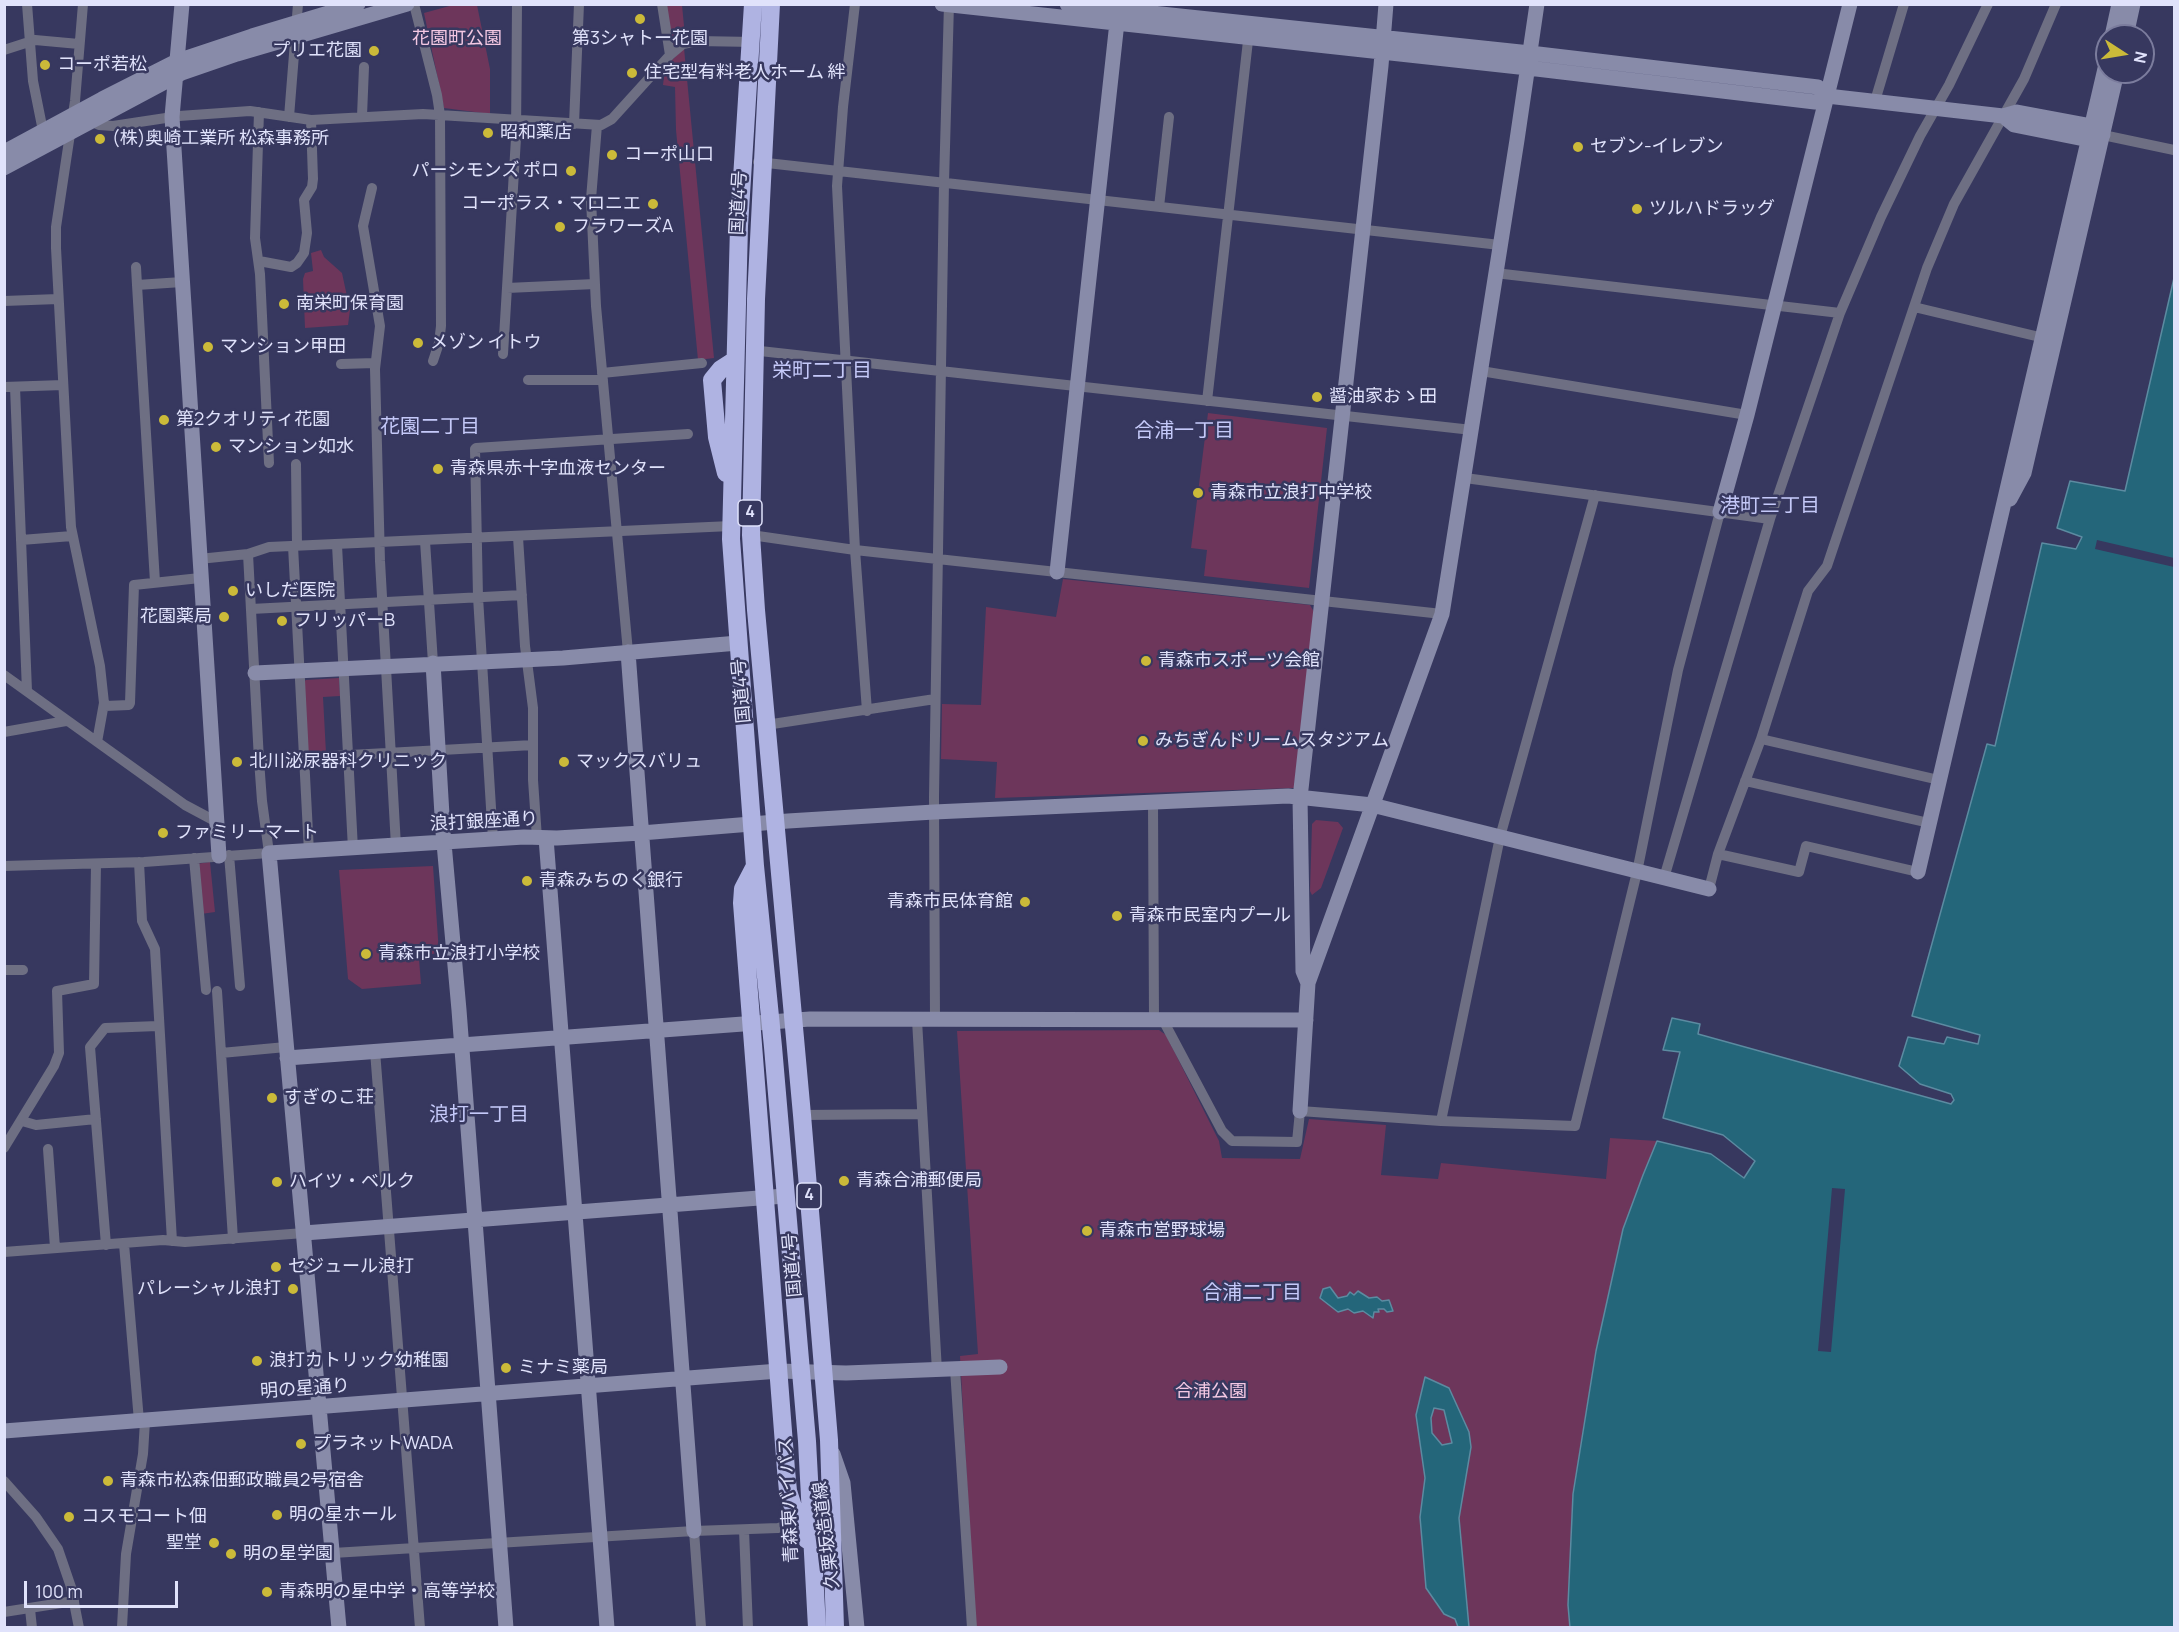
<!DOCTYPE html>
<html>
<head>
<meta charset="utf-8">
<style>
	body { margin:0 }
	#map { position:relative; width:2179px; height:1632px; overflow:hidden; background:#37385f; font-family:Manrope,sans-serif }
	canvas { display:block }
	.frame { position:absolute; inset:0; border:6px solid #e0e2fb; pointer-events:none }
	.north { position:absolute; left:2095px; top:24px; width:60px; height:60px; box-sizing:border-box; background:#37385f; border:2px solid #7b7c9d; border-radius:50%; rotate:102deg; font-size:16px; font-weight:700; line-height:24px; text-align:center; color:#e0e2fb }
	.north::after { content:''; display:block; margin:auto; width:21px; height:27px; background:#cbba39; clip-path:polygon(50% 0,100% 100%,50% 72%,0 100%) }
	.scale { position:absolute; left:24px; top:1581px; width:154px; height:27px; box-sizing:border-box; border:3px solid #e0e2fb; border-top:0; padding-left:8px; font-size:18px; line-height:21px; white-space:nowrap; color:#e0e2fb; -webkit-text-stroke:4px #37385f; paint-order:stroke }
</style>
</head>
<body>
<div id="map">
<canvas width="2179" height="1632"></canvas>
<div class="frame"></div>
<div class="north">N</div>
<div class="scale">100 m</div>
</div>
<script>
const c = document.querySelector('canvas').getContext('2d');
c.lineJoin = 'round';
function fillPath(path, color) {
  c.fillStyle = color;
  c.fill(path, 'evenodd');
}
function shape(rows) {
  const path = new Path2D();
  for (const r of rows) {
    path.moveTo(r[0], r[1]);
    for (let i = 2; i < r.length; i += 2) path.lineTo(r[i], r[i + 1]);
  }
  return path;
}
function strokePath(path, color, width, dash) {
  c.strokeStyle = color;
  c.lineWidth = width;
  c.lineCap = dash ? 'butt' : 'round';
  c.setLineDash(dash || []);
  c.stroke(path);
}
function write(font, color, halo, rows, align = 'center') {
  c.font = font + ' Manrope,"Noto Sans JP",sans-serif';
  c.lineWidth = 5;
  c.setLineDash([]);
  c.textBaseline = 'middle';
  c.strokeStyle = halo;
  c.fillStyle = color;
  for (const [text, x, y, turn = 0] of rows) {
    c.save();
    c.translate(x, y);
    c.rotate((+turn || 0) * Math.PI / 180);
    c.textAlign = isNaN(turn) ? turn : align;
    if (halo) c.strokeText(text, 0, 0);
    c.fillText(text, 0, 0);
    c.restore();
  }
}
fillPath(shape([
	[453,5,477,5,490,69,490,114,444,108,424,13],
	[664,5,682,5,685,36,671,48],
	[684,48,714,358,698,360,676,130,675,87,663,85,665,67],
	[321,250,324,257,342,273,350,310,348,325,305,328,303,279,305,273,313,271,311,253],
	[1208,413,1327,428,1309,588,1204,576,1207,550,1191,548],
	[1063,579,1310,605,1314,612,1294,788,995,798,997,762,941,759,942,704,981,705,986,607,1056,617],
	[339,678,340,696,323,697,326,753,307,754,303,682,306,680],
	[1316,820,1338,822,1343,828,1321,888,1312,895,1310,891,1312,824],
	[210,862,215,912,201,914,196,864],
	[433,866,439,953,425,955,419,959,421,984,362,989,348,979,339,870],
	[1159,1030,1166,1035,1219,1141,1222,1158,1300,1159,1309,1119,1386,1125,1381,1175,1438,1179,1441,1163,1606,1179,1610,1138,1657,1141,1623,1229,1596,1351,1573,1494,1568,1605,1570,1627,975,1627,960,1356,978,1354,957,1031]
]), '#6d365b');
const water = shape([
	[2174,278,2174,1627,1570,1628,1568,1605,1573,1494,1596,1351,1623,1229,1643,1175,1657,1141,1711,1154,1744,1178,1755,1161,1723,1135,1663,1118,1680,1052,1663,1050,1672,1018,1700,1024,1698,1034,1951,1104,1954,1100,1951,1094,1920,1084,1899,1066,1908,1037,1944,1044,1947,1037,1978,1044,1980,1035,1912,1016,1987,744,1995,746,2042,543,2076,549,2082,537,2057,528,2070,481,2125,491,2174,278],
	[1330,1287,1338,1298,1347,1296,1350,1292,1354,1295,1358,1291,1369,1298,1377,1297,1382,1301,1389,1300,1393,1311,1387,1312,1384,1309,1378,1309,1379,1312,1374,1312,1373,1318,1363,1311,1354,1313,1348,1309,1338,1312,1320,1298,1323,1289,1330,1287],
	[1425,1377,1449,1388,1469,1432,1471,1447,1459,1518,1469,1627,1458,1627,1455,1619,1444,1614,1426,1588,1420,1517,1425,1478,1416,1415,1425,1377],
	[1434,1408,1444,1410,1452,1443,1442,1445,1432,1433,1431,1418,1434,1408]
]);
fillPath(water, '#24667a');
strokePath(water, '#5c8ba1', 1.5);
fillPath(shape([
	[2097,540,2174,558,2174,567,2095,549],
	[1832,1188,1845,1189,1831,1352,1818,1351]
]), '#37385f');
strokePath(shape([
	[27,4,33,81,43,131],
	[83,4,75,101,56,227,56,248,71,527,100,666,104,703,97,742],
	[414,4,437,95,440,115,441,326,439,343,433,361],
	[662,4,670,55],
	[855,4,843,107,837,186,855,550,867,711],
	[4,50,35,40,79,44],
	[1875,101,1904,4],
	[259,112,255,238,260,274,269,463],
	[362,116,364,67],
	[289,117,298,4],
	[90,121,99,125,113,126,179,116,250,111,311,120,423,114,601,125,612,119,670,55,683,44,697,41,754,42],
	[574,124,579,4],
	[597,125,591,199,596,306,628,652],
	[2103,135,2174,150],
	[758,162,1500,245],
	[372,188,363,226,380,326,375,369,380,561,396,846],
	[1159,207,1169,117],
	[259,261,291,267,297,263,304,253,307,233,304,200,312,187,313,179,311,120],
	[136,267,137,285],
	[1495,273,1840,313,1881,217,1920,136,1949,85,1988,4],
	[507,288,595,284],
	[4,301,58,299],
	[1914,307,2048,339],
	[751,350,1472,430],
	[503,354,516,138,517,4],
	[341,364,375,363],
	[1481,371,1747,415],
	[602,373,702,363],
	[528,380,603,380],
	[4,387,63,385],
	[15,387,27,691],
	[1207,401,1249,32],
	[296,464,297,546],
	[1465,478,1770,519],
	[751,535,855,550,1442,614],
	[518,537,525,646,533,708,533,780,537,838],
	[21,540,72,536],
	[425,541,433,663],
	[337,545,353,849],
	[293,546,309,852],
	[199,559,248,554,269,547,731,526],
	[155,582,137,285,182,282],
	[251,609,522,595],
	[4,675,185,805,215,821],
	[105,706,129,705,130,703,134,585,200,578],
	[766,725,935,699],
	[4,732,66,721],
	[1761,739,1939,780],
	[259,760,533,745],
	[1745,781,1929,823],
	[1153,804,1154,1020],
	[493,840,478,597,475,449,476,448,688,434],
	[1718,854,1799,872,1806,846,1918,872],
	[229,855,240,986],
	[194,858,206,990],
	[139,862,142,921,155,949,172,1241],
	[4,866,144,862,269,853,262,801,259,760,248,554],
	[1664,878,1770,519,1840,313],
	[1709,889,1718,854,1761,739,1808,591,1827,566,1927,268,1954,204,2024,79,2056,4],
	[4,970,23,970],
	[217,991,233,1239],
	[917,1020,937,1371],
	[935,1020,934,797,944,183,949,4],
	[1163,1020,1222,1131,1232,1141,1297,1142,1300,1111,1441,1121,1575,1126,1637,872,1678,670,1720,512],
	[375,1051,420,1628],
	[221,1053,286,1047],
	[802,1115,921,1114],
	[22,1121,36,1125,96,1119],
	[1441,1121,1500,837,1595,495],
	[4,1148,54,1066,59,1053,57,991,94,984,96,864],
	[48,1149,55,1248],
	[124,1244,139,1421],
	[106,1245,90,1047,105,1028,158,1026],
	[4,1252,163,1240,185,1242,304,1233],
	[955,1369,972,1628],
	[4,1481,36,1517,58,1549,71,1587,79,1628],
	[744,1530,748,1628],
	[694,1531,701,1627],
	[333,1553,694,1531,778,1528,799,1522],
	[30,1609,32,1628],
	[4,1612,74,1601],
	[122,1627,126,1554,143,1454,145,1421]
]), '#6e6f83', 10);
strokePath(shape([
	[182,4,172,117,219,856],
	[942,4,1528,68,1815,102,1827,96,2003,116,2017,112,2092,126,2103,135],
	[1067,4,1530,53,1818,87,1827,96],
	[2112,36,2119,4],
	[2126,36,2133,4],
	[2003,116,2014,125,2089,140,2097,137],
	[4,152,102,99,177,61,252,36,358,4],
	[4,168,182,73,237,54,407,4],
	[2010,499,2024,473,2117,72],
	[1720,512,1747,415,1850,4],
	[1057,572,1118,13],
	[628,652,694,1531],
	[433,663,443,832,459,1010,506,1628],
	[255,673,563,658,738,643],
	[546,838,607,1628],
	[1918,872,2107,60],
	[1308,983,1303,971,1300,798,1381,66,1386,4],
	[287,1058,810,1019,1306,1020],
	[1300,1111,1308,983,1442,614,1517,140,1537,4],
	[304,1233,785,1196],
	[4,1431,779,1371,846,1373,1000,1367],
	[833,1454,843,1483,857,1628],
	[339,1628,269,853,524,837,557,838,641,833,788,821,934,812,1288,796,1372,805,1709,889]
]), '#888ba9', 15);
strokePath(shape([
	[753,4,739,226,731,539,755,866,773,1047,807,1441,817,1628],
	[771,4,756,299,751,535,756,610,802,1115,829,1440,835,1628],
	[726,473,717,437,712,380,721,369,735,360],
	[755,866,743,889,742,903,786,1470,788,1491,793,1507,807,1540]
]), '#afb3e2', 18);
for (const [x, y, r, color] of [
	[640,19,6,"#cbba39"],
	[374,51,6,"#cbba39"],
	[45,65,6,"#cbba39"],
	[632,73,6,"#cbba39"],
	[488,133,6,"#cbba39"],
	[100,139,6,"#cbba39"],
	[1578,147,6,"#cbba39"],
	[612,155,6,"#cbba39"],
	[571,171,6,"#cbba39"],
	[653,204,6,"#cbba39"],
	[1637,209,6,"#cbba39"],
	[560,227,6,"#cbba39"],
	[284,304,6,"#cbba39"],
	[418,343,6,"#cbba39"],
	[208,347,6,"#cbba39"],
	[1317,397,6,"#cbba39"],
	[164,420,6,"#cbba39"],
	[216,447,6,"#cbba39"],
	[438,469,6,"#cbba39"],
	[1198,493,6,"#cbba39"],
	[233,591,6,"#cbba39"],
	[224,617,6,"#cbba39"],
	[282,621,6,"#cbba39"],
	[1146,661,6,"#cbba39"],
	[1143,741,6,"#cbba39"],
	[237,762,6,"#cbba39"],
	[564,762,6,"#cbba39"],
	[163,833,6,"#cbba39"],
	[527,881,6,"#cbba39"],
	[1025,902,6,"#cbba39"],
	[1117,916,6,"#cbba39"],
	[366,954,6,"#cbba39"],
	[272,1098,6,"#cbba39"],
	[844,1181,6,"#cbba39"],
	[277,1182,6,"#cbba39"],
	[1087,1231,6,"#cbba39"],
	[276,1267,6,"#cbba39"],
	[293,1289,6,"#cbba39"],
	[257,1361,6,"#cbba39"],
	[506,1368,6,"#cbba39"],
	[301,1444,6,"#cbba39"],
	[108,1481,6,"#cbba39"],
	[277,1515,6,"#cbba39"],
	[69,1517,6,"#cbba39"],
	[214,1543,6,"#cbba39"],
	[231,1554,6,"#cbba39"],
	[267,1592,6,"#cbba39"]
]) {
  const dot = new Path2D();
  dot.arc(x, y, r, 0, 2 * Math.PI);
  c.fillStyle = color;
  c.fill(dot);
  strokePath(dot, '#37385f', 2);
}
for (const [x, y, w] of [
	[750,513,24],
	[809,1196,24]
]) {
  const box = new Path2D();
  box.roundRect(x - w / 2, y - 13, w, 26, 4.5);
  c.fillStyle = '#37385f';
  c.fill(box);
  strokePath(box, '#e0e2fb', 1.5);
}
write('bold 16px', '#e0e2fb', null, [
	["4",750,513],
	["4",809,1196]
]);
write('18px', '#f4c8e3', '#37385f', [
	["花園町公園",457,39],
	["合浦公園",1211,1392]
]);
write('18px', '#e0e2fb', '#37385f', [
	["第3シャトー花園",640,39,"center"],
	["プリエ花園",362,51,"right"],
	["コーポ若松",57,65],
	["住宅型有料老人ホーム 絆",644,73],
	["昭和薬店",500,133],
	["(株)奥崎工業所 松森事務所",112,139],
	["セブン-イレブン",1590,147],
	["コーポ山口",624,155],
	["パーシモンズ ポロ",559,171,"right"],
	["コーポラス・マロニエ",641,204,"right"],
	["ツルハドラッグ",1649,209],
	["フラワーズA",572,227],
	["南栄町保育園",296,304],
	["メゾン イトウ",430,343],
	["マンション甲田",220,347],
	["醤油家おゝ田",1329,397],
	["第2クオリティ花園",176,420],
	["マンション如水",228,447],
	["青森県赤十字血液センター",450,469],
	["青森市立浪打中学校",1210,493],
	["いしだ医院",245,591],
	["花園薬局",212,617,"right"],
	["フリッパーB",294,621],
	["青森市スポーツ会館",1158,661],
	["みちぎんドリームスタジアム",1155,741],
	["北川泌尿器科クリニック",249,762],
	["マックスバリュ",576,762],
	["ファミリーマート",175,833],
	["青森みちのく銀行",539,881],
	["青森市民体育館",1013,902,"right"],
	["青森市民室内プール",1129,916],
	["青森市立浪打小学校",378,954],
	["すぎのこ荘",284,1098],
	["青森合浦郵便局",856,1181],
	["ハイツ・ベルク",289,1182],
	["青森市営野球場",1099,1231],
	["セジュール浪打",288,1267],
	["パレーシャル浪打",281,1289,"right"],
	["浪打カトリック幼稚園",269,1361],
	["ミナミ薬局",518,1368],
	["プラネットWADA",313,1444],
	["青森市松森佃郵政職員2号宿舎",120,1481],
	["明の星ホール",289,1515],
	["コスモコート佃",81,1517],
	["聖堂",202,1543,"right"],
	["明の星学園",243,1554],
	["青森明の星中学・高等学校",279,1592]
], 'left');
write('18px', '#e0e2fb', '#37385f', [
	["国道4号",739,203,-87],
	["国道4号",742,691,-95],
	["浪打銀座通り",484,822,-3],
	["国道4号",793,1265,-95],
	["明の星通り",305,1389,-4],
	["青森東バイパス",789,1500,-93],
	["久栗坂造道線",827,1535,-97]
]);
write('20px', '#c5c9f9', '#37385f', [
	["栄町二丁目",822,371],
	["花園二丁目",430,427],
	["合浦一丁目",1184,431],
	["港町三丁目",1770,506],
	["浪打一丁目",479,1115],
	["合浦二丁目",1252,1293]
]);
</script>
</body>
</html>
